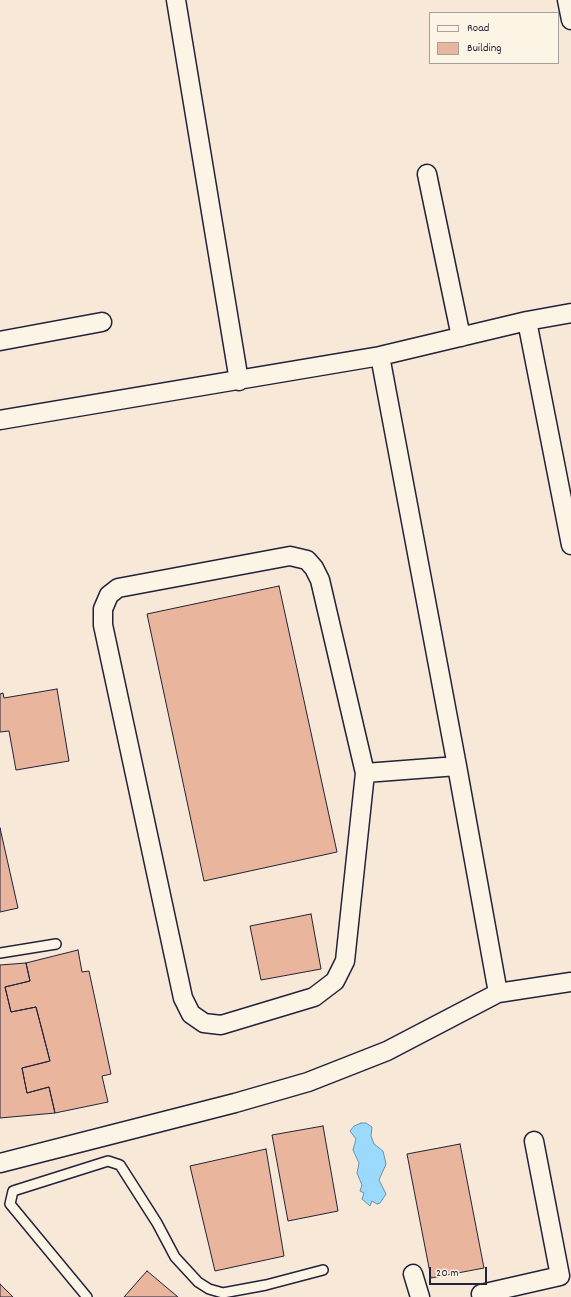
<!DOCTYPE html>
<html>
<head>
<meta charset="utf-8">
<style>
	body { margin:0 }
	#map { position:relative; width:571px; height:1297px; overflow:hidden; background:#f8e8d7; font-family:Dekko,sans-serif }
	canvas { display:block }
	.legend { position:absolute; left:429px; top:12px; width:130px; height:52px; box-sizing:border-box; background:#fcf5e5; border:1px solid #a5a1a1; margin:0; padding:5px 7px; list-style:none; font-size:12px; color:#22223b }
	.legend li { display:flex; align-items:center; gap:8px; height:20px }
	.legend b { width:20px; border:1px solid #a5a1a1 }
	.scale { position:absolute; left:429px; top:1267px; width:58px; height:18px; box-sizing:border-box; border:2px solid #22223b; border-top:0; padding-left:5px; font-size:12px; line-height:14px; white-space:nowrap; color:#22223b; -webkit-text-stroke:3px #fcf5e5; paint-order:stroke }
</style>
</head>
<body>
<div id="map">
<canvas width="571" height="1297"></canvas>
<ul class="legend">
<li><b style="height:5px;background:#fcf5e5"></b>Road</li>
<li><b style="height:11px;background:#eab59d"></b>Building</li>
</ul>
<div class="scale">20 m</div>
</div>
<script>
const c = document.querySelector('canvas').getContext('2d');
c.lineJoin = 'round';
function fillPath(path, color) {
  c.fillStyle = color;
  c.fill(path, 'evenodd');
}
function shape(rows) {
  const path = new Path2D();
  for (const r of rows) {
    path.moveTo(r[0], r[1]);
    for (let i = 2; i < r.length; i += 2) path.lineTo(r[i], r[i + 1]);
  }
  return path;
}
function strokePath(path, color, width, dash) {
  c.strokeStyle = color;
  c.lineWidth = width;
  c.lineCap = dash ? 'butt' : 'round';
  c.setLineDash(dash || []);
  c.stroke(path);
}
const water = shape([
	[361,1123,366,1123,372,1127,371,1136,374,1144,383,1151,386,1164,379,1180,386,1194,380,1203,377,1204,372,1201,370,1206,362,1199,364,1193,360,1191,362,1185,357,1173,359,1163,353,1150,356,1139,350,1131,354,1126,361,1123]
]);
fillPath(water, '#9cdafd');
strokePath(water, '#6b90af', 1);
const building = shape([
	[279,586,337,852,204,881,147,614,279,586],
	[57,689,69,761,16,770,9,731,0,732,0,694,3,693,4,698,57,689],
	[0,828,18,908,0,912,0,828],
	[311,914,321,969,261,980,250,926,311,914],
	[78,950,82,972,89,971,111,1074,102,1076,108,1102,55,1113,49,1087,27,1093,22,1068,50,1061,36,1007,11,1012,5,987,30,981,26,963,78,950],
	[26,963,30,981,5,987,11,1012,36,1007,50,1061,22,1068,27,1093,49,1087,55,1113,0,1118,0,965,26,963],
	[323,1126,338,1211,288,1221,272,1135,323,1126],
	[460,1144,484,1268,431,1278,407,1154,460,1144],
	[266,1149,284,1256,215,1271,190,1166,266,1149],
	[147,1271,178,1297,124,1297,147,1271],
	[0,1284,13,1297,0,1297,0,1284]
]);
fillPath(building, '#eab59d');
strokePath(building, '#22223b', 1);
const service = shape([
	[0,953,56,944],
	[87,1297,10,1204,13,1191,108,1161,120,1165,157,1223,175,1257,198,1282,209,1289,223,1293,266,1285,323,1270]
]);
const minor = shape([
	[176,0,239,381],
	[567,0,571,20],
	[427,174,461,337],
	[527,321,571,545],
	[0,341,102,322],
	[380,356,457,766,498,993],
	[0,420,380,356,527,321,571,313],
	[365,773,345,961,335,981,314,997,221,1025,204,1023,191,1014,183,998,103,625,103,609,109,595,118,588,290,556,307,560,314,568,320,580,365,773,457,766],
	[0,1163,235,1103,308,1082,387,1051,498,993,571,982],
	[413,1274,420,1297],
	[482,1297,481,1294,560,1276,534,1141]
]);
strokePath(service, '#22223b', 12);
strokePath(minor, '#22223b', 21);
strokePath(service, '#fcf5e5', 9);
strokePath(minor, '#fcf5e5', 18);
</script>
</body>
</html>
